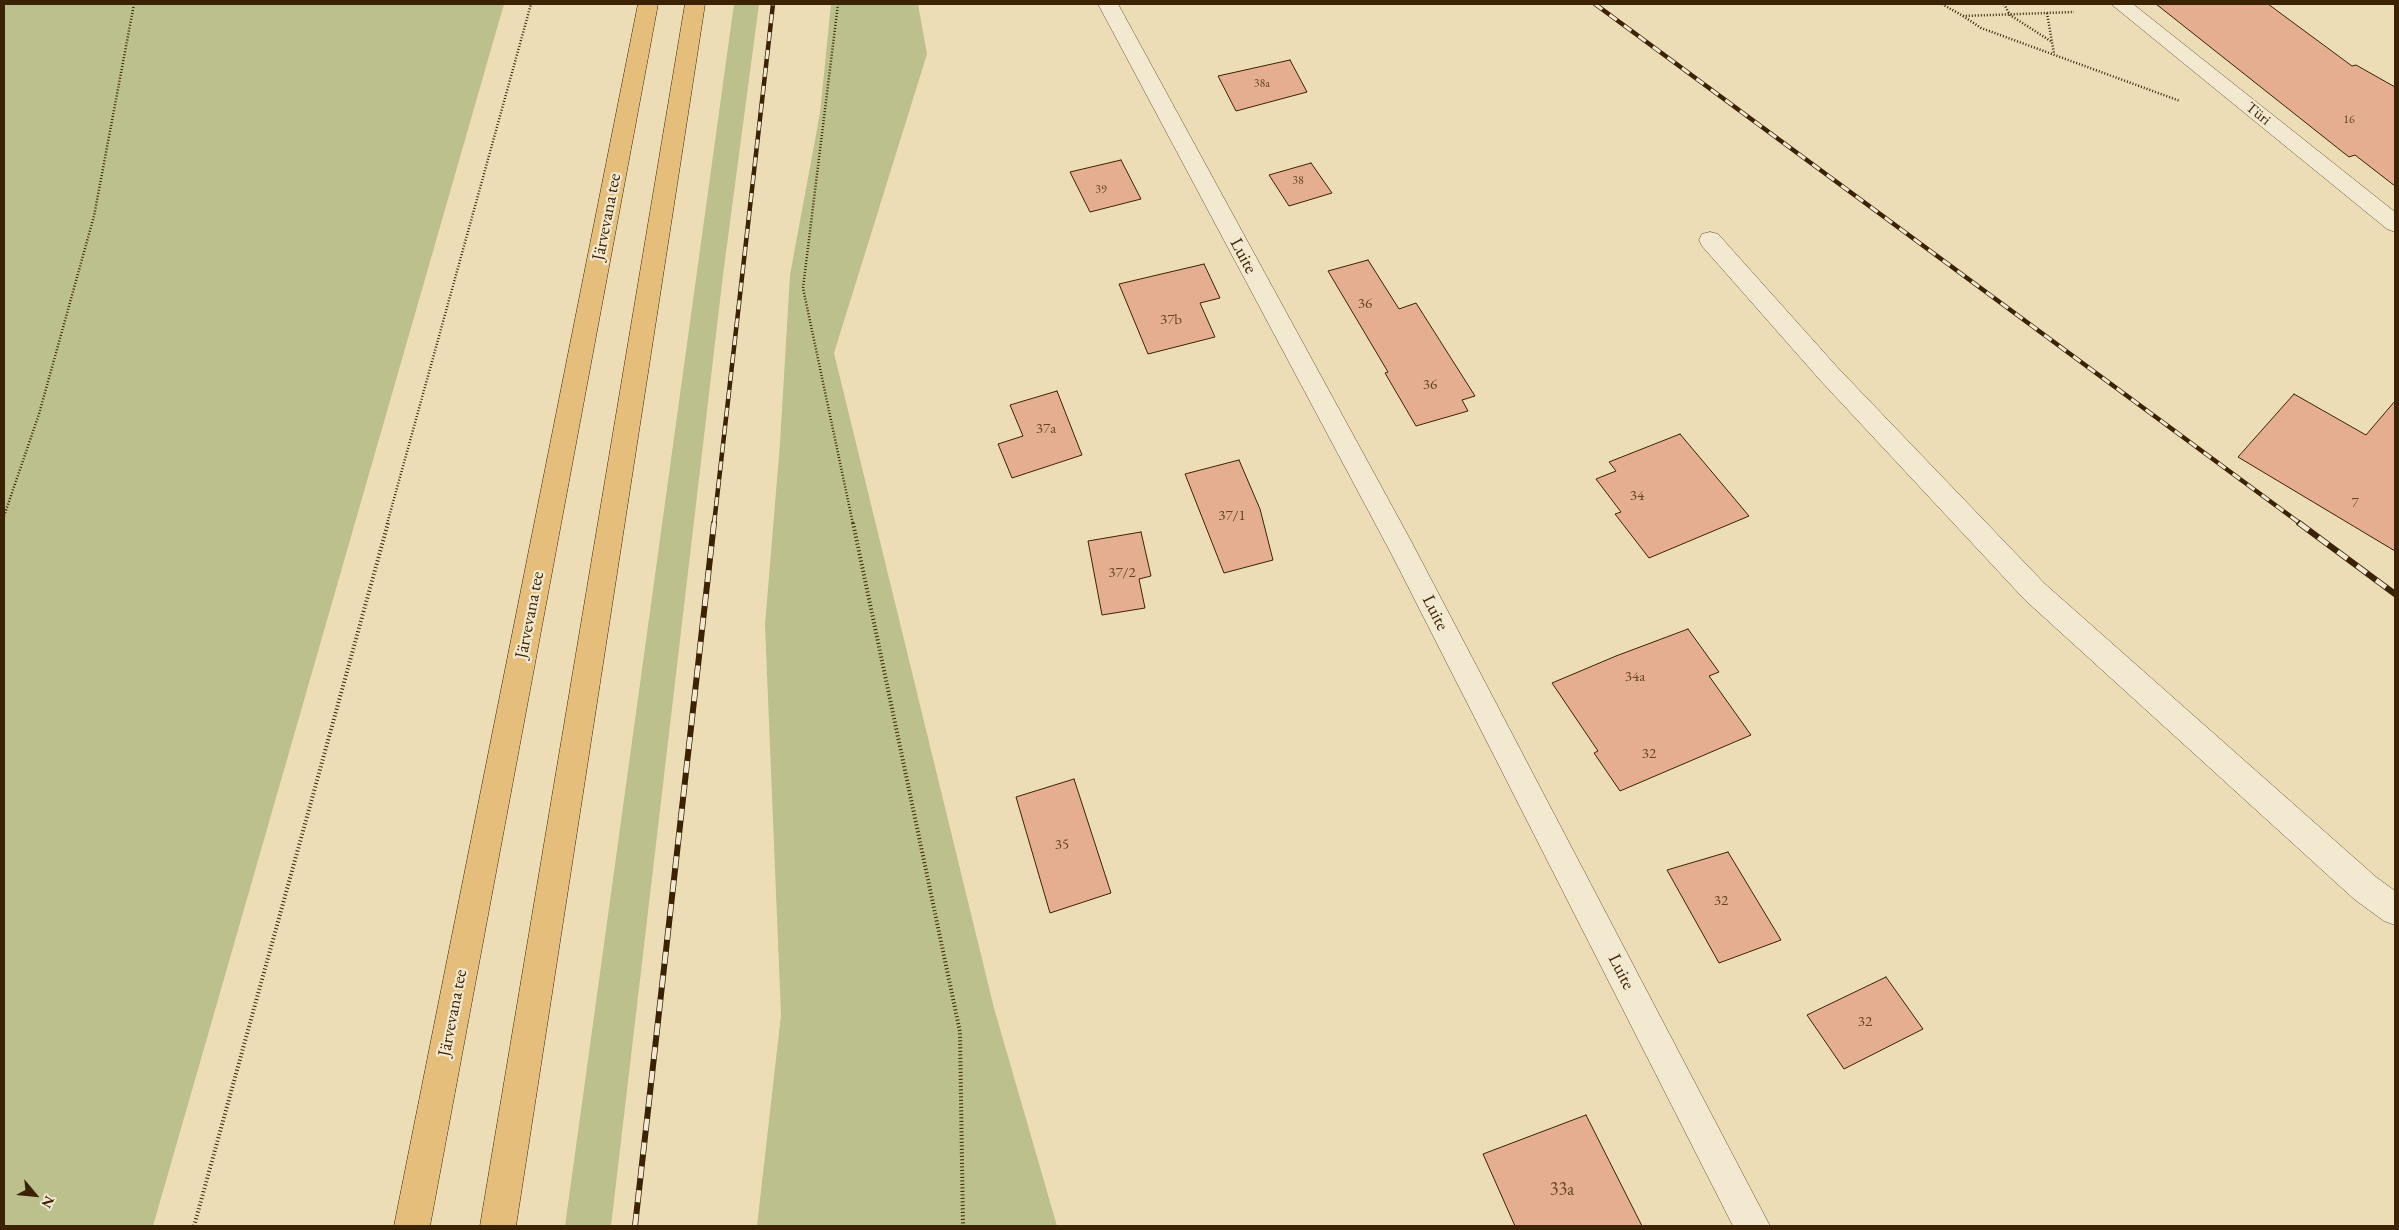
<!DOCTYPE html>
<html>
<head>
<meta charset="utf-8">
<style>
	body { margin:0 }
	#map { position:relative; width:2399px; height:1230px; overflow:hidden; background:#edddb6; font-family:"EB Garamond",serif }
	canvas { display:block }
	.frame { position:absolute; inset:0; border:5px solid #3a2202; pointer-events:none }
	.north { position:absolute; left:10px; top:1170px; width:50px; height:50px; -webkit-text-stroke:4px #f3e9d0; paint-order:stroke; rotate:118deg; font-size:14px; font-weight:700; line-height:20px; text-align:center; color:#3a2202 }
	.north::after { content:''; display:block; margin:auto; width:18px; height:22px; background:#3a2202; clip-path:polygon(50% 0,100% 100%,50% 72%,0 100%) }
</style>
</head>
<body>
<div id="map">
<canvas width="2399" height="1230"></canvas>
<div class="frame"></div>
<div class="north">N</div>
</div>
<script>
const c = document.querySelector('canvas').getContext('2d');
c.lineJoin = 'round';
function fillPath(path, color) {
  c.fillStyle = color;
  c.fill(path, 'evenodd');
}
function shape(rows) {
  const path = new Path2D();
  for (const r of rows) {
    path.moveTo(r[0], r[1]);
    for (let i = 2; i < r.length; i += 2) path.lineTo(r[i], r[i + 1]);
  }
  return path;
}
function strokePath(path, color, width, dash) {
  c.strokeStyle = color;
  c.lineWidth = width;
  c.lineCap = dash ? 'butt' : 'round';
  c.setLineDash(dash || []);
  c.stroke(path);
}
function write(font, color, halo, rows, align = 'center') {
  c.font = font + ' "EB Garamond",serif';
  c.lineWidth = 4.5;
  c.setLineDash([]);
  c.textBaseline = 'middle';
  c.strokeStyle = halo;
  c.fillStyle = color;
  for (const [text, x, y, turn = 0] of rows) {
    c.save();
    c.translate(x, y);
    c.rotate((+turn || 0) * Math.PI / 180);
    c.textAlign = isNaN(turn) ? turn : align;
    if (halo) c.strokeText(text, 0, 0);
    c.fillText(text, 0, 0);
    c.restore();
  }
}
fillPath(shape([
	[4,4,504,4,153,1226,4,1226],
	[734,4,759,4,723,275,611,1226,565,1226],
	[831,4,918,4,927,54,834,353,994,1008,1057,1226,757,1226,781,1015,765,625,780,443,790,275,820,113]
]), '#bbc08c');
const building = shape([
	[2156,4,2268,4,2352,66,2356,65,2395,87,2395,186,2355,155,2349,157,2156,4],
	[1290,60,1307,92,1236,111,1218,76,1290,60],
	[1121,160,1141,199,1090,212,1070,172,1121,160],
	[1311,163,1332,193,1289,206,1269,175,1311,163],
	[1368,260,1399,309,1416,303,1475,396,1462,400,1468,411,1416,426,1385,373,1388,372,1328,271,1368,260],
	[1204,264,1220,298,1200,303,1215,337,1148,354,1119,284,1204,264],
	[1057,391,1082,455,1012,478,998,444,1023,436,1010,405,1057,391],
	[2294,394,2366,435,2395,401,2395,551,2238,457,2294,394],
	[1680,434,1749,516,1649,558,1615,514,1621,512,1596,479,1616,471,1609,462,1680,434],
	[1239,460,1260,509,1273,560,1224,573,1185,474,1239,460],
	[1141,532,1151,576,1139,579,1145,608,1102,615,1088,541,1141,532],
	[1688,629,1719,672,1709,676,1751,735,1620,791,1594,753,1598,751,1552,683,1616,656,1688,629],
	[1074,779,1111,893,1050,913,1016,797,1074,779],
	[1728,852,1781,940,1719,963,1667,870,1728,852],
	[1886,977,1923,1029,1844,1069,1807,1015,1886,977],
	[1586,1115,1642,1226,1515,1226,1483,1154,1586,1115]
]);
fillPath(building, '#e5ae91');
strokePath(building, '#3a2202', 1);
const minor = shape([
	[1098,4,1118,4,1411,541,1770,1226,1733,1226,1393,557,1098,4],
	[2111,4,2133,4,2395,212,2395,232,2387,229,2111,4],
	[1710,232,1718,234,1838,368,2045,584,2376,877,2395,891,2395,925,2384,921,2354,899,2025,600,1820,380,1702,246,1699,240,1702,234,1710,232]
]);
const highway = shape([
	[638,4,658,4,430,1226,394,1226,638,4],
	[685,4,705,4,516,1226,480,1226,685,4]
]);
strokePath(minor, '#67512f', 1);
strokePath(highway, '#3a2202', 1);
strokePath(shape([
	[838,4,803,288,853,524],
	[1942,4,1963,16,2074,12],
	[2004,4,2010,15,2052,42],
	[2047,13,2054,54],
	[1963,16,1981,28,2180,101],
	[4,516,39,414,94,216,134,4],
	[387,524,531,4]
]), '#3a2202', 2.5, [1, 2]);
strokePath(shape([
	[853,523,960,1032,963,1226],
	[194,1226,388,523]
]), '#3a2202', 4, [1, 2.5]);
fillPath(minor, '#f3e9d0');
fillPath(highway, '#e6be7b');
const railFar1 = shape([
	[1595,4,2301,524],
	[714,524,773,4]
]);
const rail = shape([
	[2299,523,2395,594],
	[635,1226,714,523]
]);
strokePath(railFar1, '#3a2202', 4.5);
strokePath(rail, '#3a2202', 6);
strokePath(railFar1, '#f3e9d0', 3, [9]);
strokePath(rail, '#f3e9d0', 4.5, [12]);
write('12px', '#654526', null, [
	["38a",1262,84],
	["16",2349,120],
	["38",1298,181],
	["39",1101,190]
]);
write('15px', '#3a2202', '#f3e9d0', [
	["Türi",2258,114,39]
]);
write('15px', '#654526', null, [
	["36",1365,304],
	["37b",1171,320],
	["36",1430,385],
	["37a",1046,429],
	["34",1637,496],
	["7",2355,503],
	["37/1",1232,516],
	["37/2",1122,573],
	["34a",1635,677],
	["32",1649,754],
	["35",1062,845],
	["32",1721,901],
	["32",1865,1022]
]);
write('18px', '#3a2202', '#f3e9d0', [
	["Järvevana tee",607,217,-79],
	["Luite",1243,256,62],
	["Luite",1435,613,63],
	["Järvevana tee",530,615,-79],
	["Luite",1621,972,63],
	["Järvevana tee",453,1013,-79]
]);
write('18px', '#654526', null, [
	["33a",1562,1190]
]);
</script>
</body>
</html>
